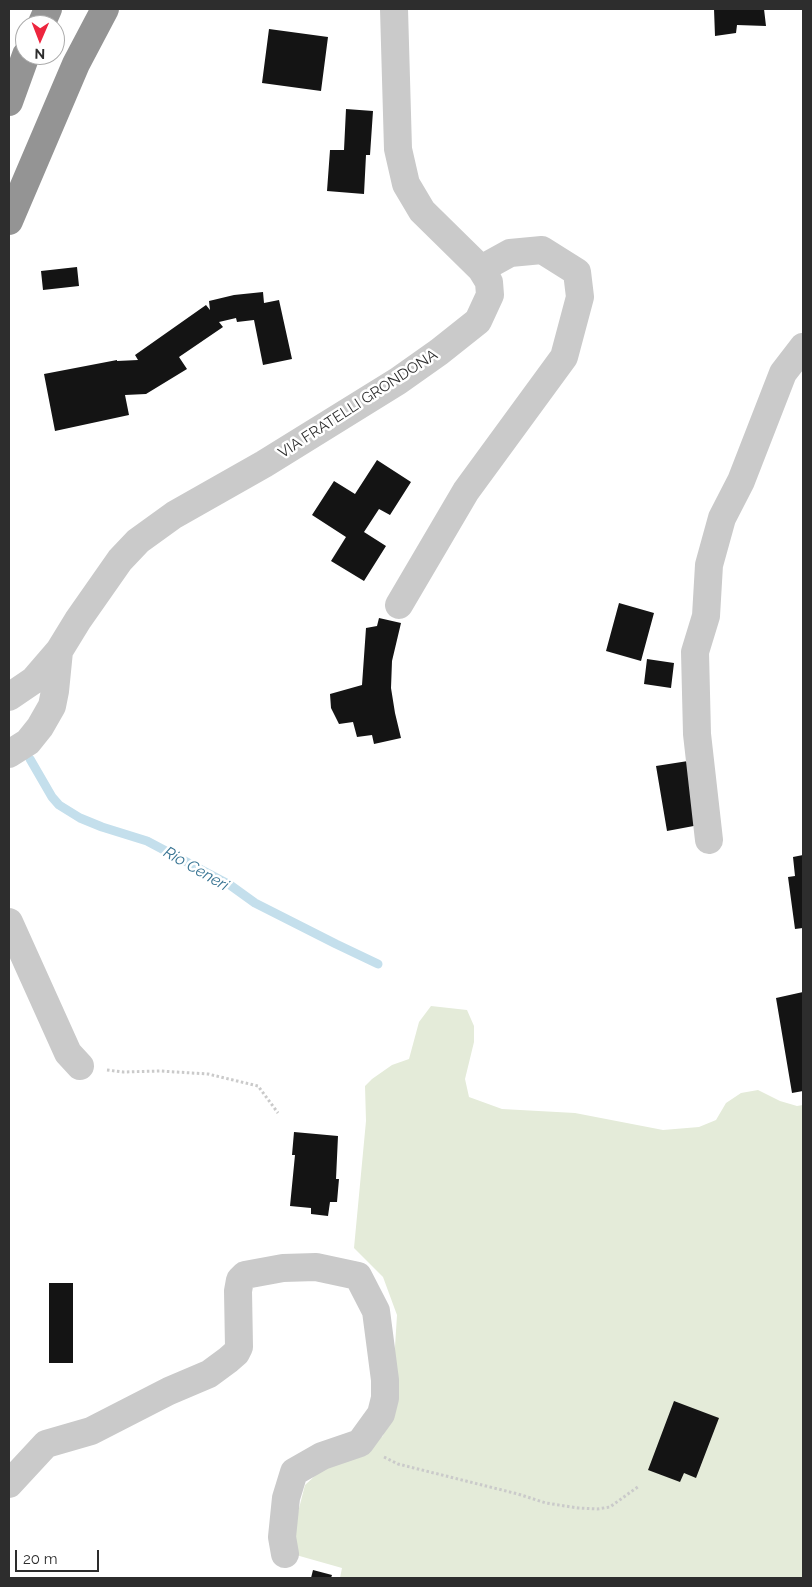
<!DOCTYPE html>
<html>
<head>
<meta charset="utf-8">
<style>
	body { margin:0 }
	#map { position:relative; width:812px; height:1587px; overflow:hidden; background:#fff; font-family:Raleway,sans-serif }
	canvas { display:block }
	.frame { position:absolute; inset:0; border:10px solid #2d2d2d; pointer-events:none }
	.north { position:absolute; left:15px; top:15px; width:50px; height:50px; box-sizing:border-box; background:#fff; border:1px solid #ababab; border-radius:50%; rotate:181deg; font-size:14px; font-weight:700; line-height:20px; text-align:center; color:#2d2d2d }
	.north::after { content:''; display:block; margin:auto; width:18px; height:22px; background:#ed253e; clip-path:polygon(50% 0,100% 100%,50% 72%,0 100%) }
	.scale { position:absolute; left:15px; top:1550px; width:84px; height:22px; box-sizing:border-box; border:2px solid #2d2d2d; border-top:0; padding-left:6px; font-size:15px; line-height:18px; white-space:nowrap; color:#2d2d2d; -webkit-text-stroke:4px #fff; paint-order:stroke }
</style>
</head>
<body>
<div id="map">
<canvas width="812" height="1587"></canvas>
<div class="frame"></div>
<div class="north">N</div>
<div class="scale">20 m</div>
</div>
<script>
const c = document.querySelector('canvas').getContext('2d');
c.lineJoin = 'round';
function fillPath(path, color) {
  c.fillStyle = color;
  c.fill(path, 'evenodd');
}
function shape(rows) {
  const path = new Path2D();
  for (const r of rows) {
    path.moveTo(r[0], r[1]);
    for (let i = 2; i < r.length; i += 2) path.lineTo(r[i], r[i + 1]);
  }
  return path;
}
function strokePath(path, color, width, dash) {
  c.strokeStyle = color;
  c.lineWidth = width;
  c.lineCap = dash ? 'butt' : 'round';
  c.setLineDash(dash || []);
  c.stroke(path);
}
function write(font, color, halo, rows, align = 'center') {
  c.font = font + ' Raleway,sans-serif';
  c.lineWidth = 5;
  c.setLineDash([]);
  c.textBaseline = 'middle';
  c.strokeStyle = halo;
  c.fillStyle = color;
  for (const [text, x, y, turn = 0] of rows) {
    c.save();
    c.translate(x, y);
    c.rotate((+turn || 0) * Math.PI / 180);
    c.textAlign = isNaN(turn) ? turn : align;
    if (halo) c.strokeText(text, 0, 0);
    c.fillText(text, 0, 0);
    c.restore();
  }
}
fillPath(shape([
	[431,1006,467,1010,474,1026,474,1042,465,1079,469,1097,502,1109,575,1113,663,1130,699,1127,716,1120,726,1103,741,1093,758,1090,780,1101,797,1106,803,1105,803,1578,340,1578,342,1568,296,1555,296,1520,305,1485,318,1473,383,1436,394,1363,397,1315,383,1277,354,1248,366,1121,365,1086,372,1079,392,1065,409,1059,419,1022]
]), '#e4ebd9');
strokePath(shape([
	[30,759,52,797,59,805,80,818,102,827,147,841,230,885,255,903,336,944,378,964]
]), '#c4dfec', 9);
fillPath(shape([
	[714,9,764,9,766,26,737,25,736,33,715,36],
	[269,29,328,37,321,91,262,83],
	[346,109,373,111,370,155,366,155,364,194,327,191,330,150,344,150],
	[77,267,79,286,43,290,41,271],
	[263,292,264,303,279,300,292,359,263,365,254,320,237,322,236,318,219,322,223,327,179,357,187,369,146,394,125,395,129,415,55,431,44,374,117,360,117,361,138,360,135,355,206,305,210,310,209,301,234,295],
	[377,460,411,482,390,515,379,509,364,532,386,546,364,581,331,561,346,537,312,515,334,481,355,494],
	[619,603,654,613,641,661,606,651],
	[379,618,401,623,392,661,391,688,395,713,401,738,374,744,372,735,357,737,353,722,339,724,331,708,330,694,362,685,366,628,377,626],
	[647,659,674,663,671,688,644,684],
	[688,761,699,825,667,831,656,766],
	[803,855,803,928,795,929,788,877,795,876,793,857],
	[803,992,803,1091,792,1093,776,998],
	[294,1132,338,1136,336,1179,339,1179,337,1202,330,1202,328,1216,311,1214,311,1208,290,1206,295,1155,292,1155],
	[49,1283,73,1283,73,1363,49,1363],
	[674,1401,719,1418,696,1478,684,1473,680,1482,648,1470],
	[313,1570,332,1575,331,1578,311,1578]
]), '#141414');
strokePath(shape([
	[107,1070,123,1072,160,1071,208,1074,258,1086,278,1113],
	[384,1457,398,1464,518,1494,546,1503,578,1508,597,1509,610,1507,639,1486]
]), '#cacaca', 3, [2.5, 2.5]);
strokePath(shape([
	[399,605,466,491,564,357,580,297,577,272,542,250,510,253,481,269],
	[9,697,34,680,59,651,78,620,120,560,138,541,174,515,264,464,398,381,439,352,478,321,490,295,489,282,481,269,422,211,406,184,398,149,394,9],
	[9,754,28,742,40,727,52,706,55,691,59,651],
	[709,840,697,734,695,652,706,616,709,565,722,518,741,481,783,373,803,347],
	[9,922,68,1053,80,1066],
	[9,1484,46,1444,91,1431,169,1391,209,1374,228,1360,236,1353,239,1347,238,1291,240,1280,245,1275,283,1268,316,1267,358,1276,376,1311,385,1380,385,1398,381,1414,360,1443,322,1456,294,1472,286,1498,282,1537,285,1554]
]), '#cacaca', 28);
strokePath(shape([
	[41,25,48,9],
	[9,102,26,55],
	[9,221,76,64,105,9]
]), '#949494', 28);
write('15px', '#2d2d2d', '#fff', [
	["VIA FRATELLI GRONDONA",358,404,-33]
]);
write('italic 16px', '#377392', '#fff', [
	["Rio Ceneri",196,869,30]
]);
</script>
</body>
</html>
